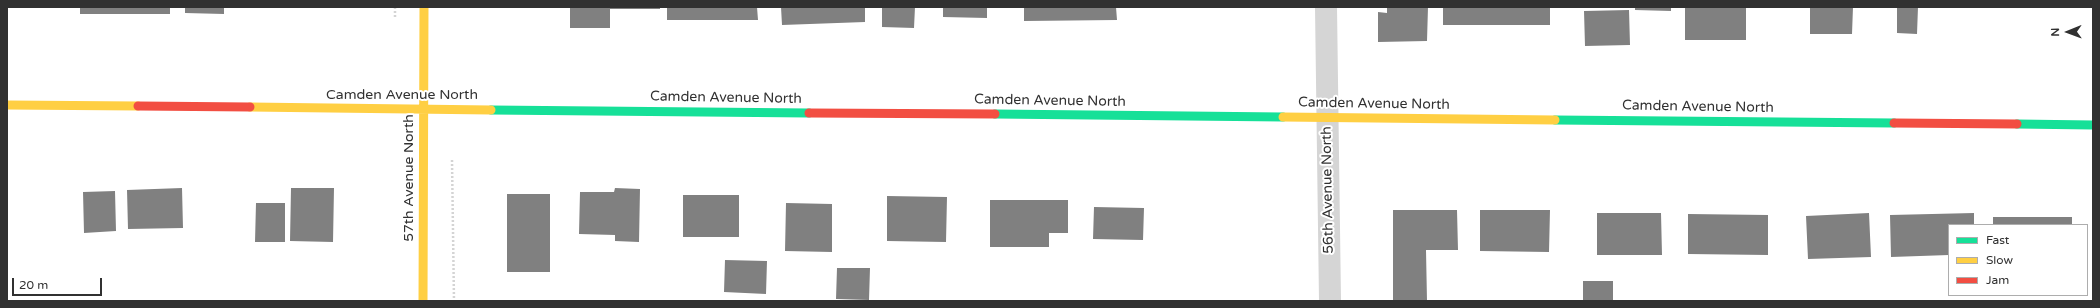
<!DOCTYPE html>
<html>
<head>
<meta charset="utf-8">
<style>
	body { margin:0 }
	#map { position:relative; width:2100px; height:308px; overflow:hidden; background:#fff; font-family:"Varela Round",sans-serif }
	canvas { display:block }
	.frame { position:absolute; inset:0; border:8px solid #313131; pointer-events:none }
	.legend { position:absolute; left:1948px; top:224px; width:140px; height:72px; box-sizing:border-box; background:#fff; border:1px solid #adadad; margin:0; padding:5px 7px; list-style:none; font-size:12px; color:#313131 }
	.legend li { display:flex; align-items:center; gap:8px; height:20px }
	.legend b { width:20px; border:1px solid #adadad }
	.north { position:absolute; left:2048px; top:12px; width:40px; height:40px; -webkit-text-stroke:3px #fff; paint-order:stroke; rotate:269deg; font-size:11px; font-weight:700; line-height:16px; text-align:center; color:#313131 }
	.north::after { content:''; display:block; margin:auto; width:14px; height:18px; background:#313131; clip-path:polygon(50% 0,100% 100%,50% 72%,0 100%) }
	.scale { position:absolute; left:12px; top:278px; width:90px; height:18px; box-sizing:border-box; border:2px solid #313131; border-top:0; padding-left:5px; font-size:12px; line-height:14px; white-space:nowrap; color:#313131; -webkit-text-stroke:3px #fff; paint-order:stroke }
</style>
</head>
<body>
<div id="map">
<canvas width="2100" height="308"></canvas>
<div class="frame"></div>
<ul class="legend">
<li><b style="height:5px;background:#16e098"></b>Fast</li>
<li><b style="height:5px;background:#ffcf43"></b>Slow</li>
<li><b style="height:5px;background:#f24e42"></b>Jam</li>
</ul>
<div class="north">N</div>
<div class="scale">20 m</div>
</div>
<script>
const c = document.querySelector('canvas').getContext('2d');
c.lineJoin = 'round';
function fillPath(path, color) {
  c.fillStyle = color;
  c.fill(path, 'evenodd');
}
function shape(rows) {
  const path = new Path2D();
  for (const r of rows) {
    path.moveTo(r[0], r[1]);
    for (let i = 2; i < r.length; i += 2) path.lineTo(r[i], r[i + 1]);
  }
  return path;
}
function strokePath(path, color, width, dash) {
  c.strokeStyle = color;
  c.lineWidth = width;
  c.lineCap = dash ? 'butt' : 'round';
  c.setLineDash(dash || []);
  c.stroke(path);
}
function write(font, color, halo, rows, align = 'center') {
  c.font = font + ' "Varela Round",sans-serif';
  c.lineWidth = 4;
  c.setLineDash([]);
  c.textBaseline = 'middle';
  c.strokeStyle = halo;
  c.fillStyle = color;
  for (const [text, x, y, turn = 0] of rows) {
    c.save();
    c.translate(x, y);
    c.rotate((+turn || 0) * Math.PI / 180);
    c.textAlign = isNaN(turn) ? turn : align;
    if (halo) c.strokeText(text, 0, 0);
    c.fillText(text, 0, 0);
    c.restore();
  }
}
fillPath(shape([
	[80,7,170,7,170,14,80,14],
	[185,7,224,7,224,14,185,13],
	[570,7,660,7,660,9,610,9,610,28,570,28],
	[667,7,757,7,758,20,667,20],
	[781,7,865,7,865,22,782,25],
	[882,7,915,7,914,28,882,27],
	[943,7,987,7,987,18,943,17],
	[1024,7,1116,7,1117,20,1024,21],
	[1387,7,1428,7,1427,41,1378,42,1378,12,1387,13],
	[1443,7,1550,7,1550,25,1443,25],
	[1635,7,1671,7,1671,11,1635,10],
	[1685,7,1746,7,1746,40,1685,40],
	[1810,7,1853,7,1852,34,1810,34],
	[1897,7,1918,7,1917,34,1897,33],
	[1629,10,1630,45,1585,46,1584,11],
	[182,188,183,228,128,229,127,190],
	[291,188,334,188,333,242,290,241],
	[615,188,640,189,639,242,615,241,615,235,579,234,580,192,614,192],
	[115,191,116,231,84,233,83,192],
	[507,194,550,194,550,272,507,272],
	[683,195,739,195,739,237,683,237],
	[887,196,947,197,946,242,887,241],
	[990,200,1068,200,1068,233,1049,233,1049,247,990,247],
	[256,203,285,203,285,242,255,242],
	[786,203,832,204,832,252,785,251],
	[1094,207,1144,208,1143,240,1093,239],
	[1393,210,1457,210,1458,250,1426,250,1427,301,1393,301],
	[1480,210,1550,210,1549,252,1480,251],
	[1597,213,1661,213,1662,255,1597,255],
	[1869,213,1871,257,1808,259,1806,216],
	[1974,213,1974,225,1949,225,1949,255,1891,257,1890,215],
	[1688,214,1768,215,1768,255,1688,254],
	[1993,217,2072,217,2072,225,1993,225],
	[725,260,767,261,766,294,724,292],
	[837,268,870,268,869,300,836,299],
	[1583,281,1613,281,1613,301,1583,301]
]), '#808080');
strokePath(shape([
	[395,7,395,18],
	[452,160,454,301]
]), '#d4d4d4', 2.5, [2, 2]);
strokePath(shape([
	[1326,7,1330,301]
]), '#d5d5d5', 22);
strokePath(shape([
	[491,110,809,113],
	[995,114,1283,117],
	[1555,120,1894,123],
	[2017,124,2093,125]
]), '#16e098', 9);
strokePath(shape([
	[7,105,138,106],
	[250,107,491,110],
	[1283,117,1555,120],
	[423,301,424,7]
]), '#ffcf43', 9);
strokePath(shape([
	[138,106,250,107],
	[809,113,995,114],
	[1894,123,2017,124]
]), '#f24e42', 9);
write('14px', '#313131', '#fff', [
	["Camden Avenue North",402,95],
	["Camden Avenue North",726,98,1],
	["Camden Avenue North",1050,101,1],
	["Camden Avenue North",1374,104,1],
	["Camden Avenue North",1698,107,1],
	["57th Avenue North",409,178,-90],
	["56th Avenue North",1328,190,-91]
]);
</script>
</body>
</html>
